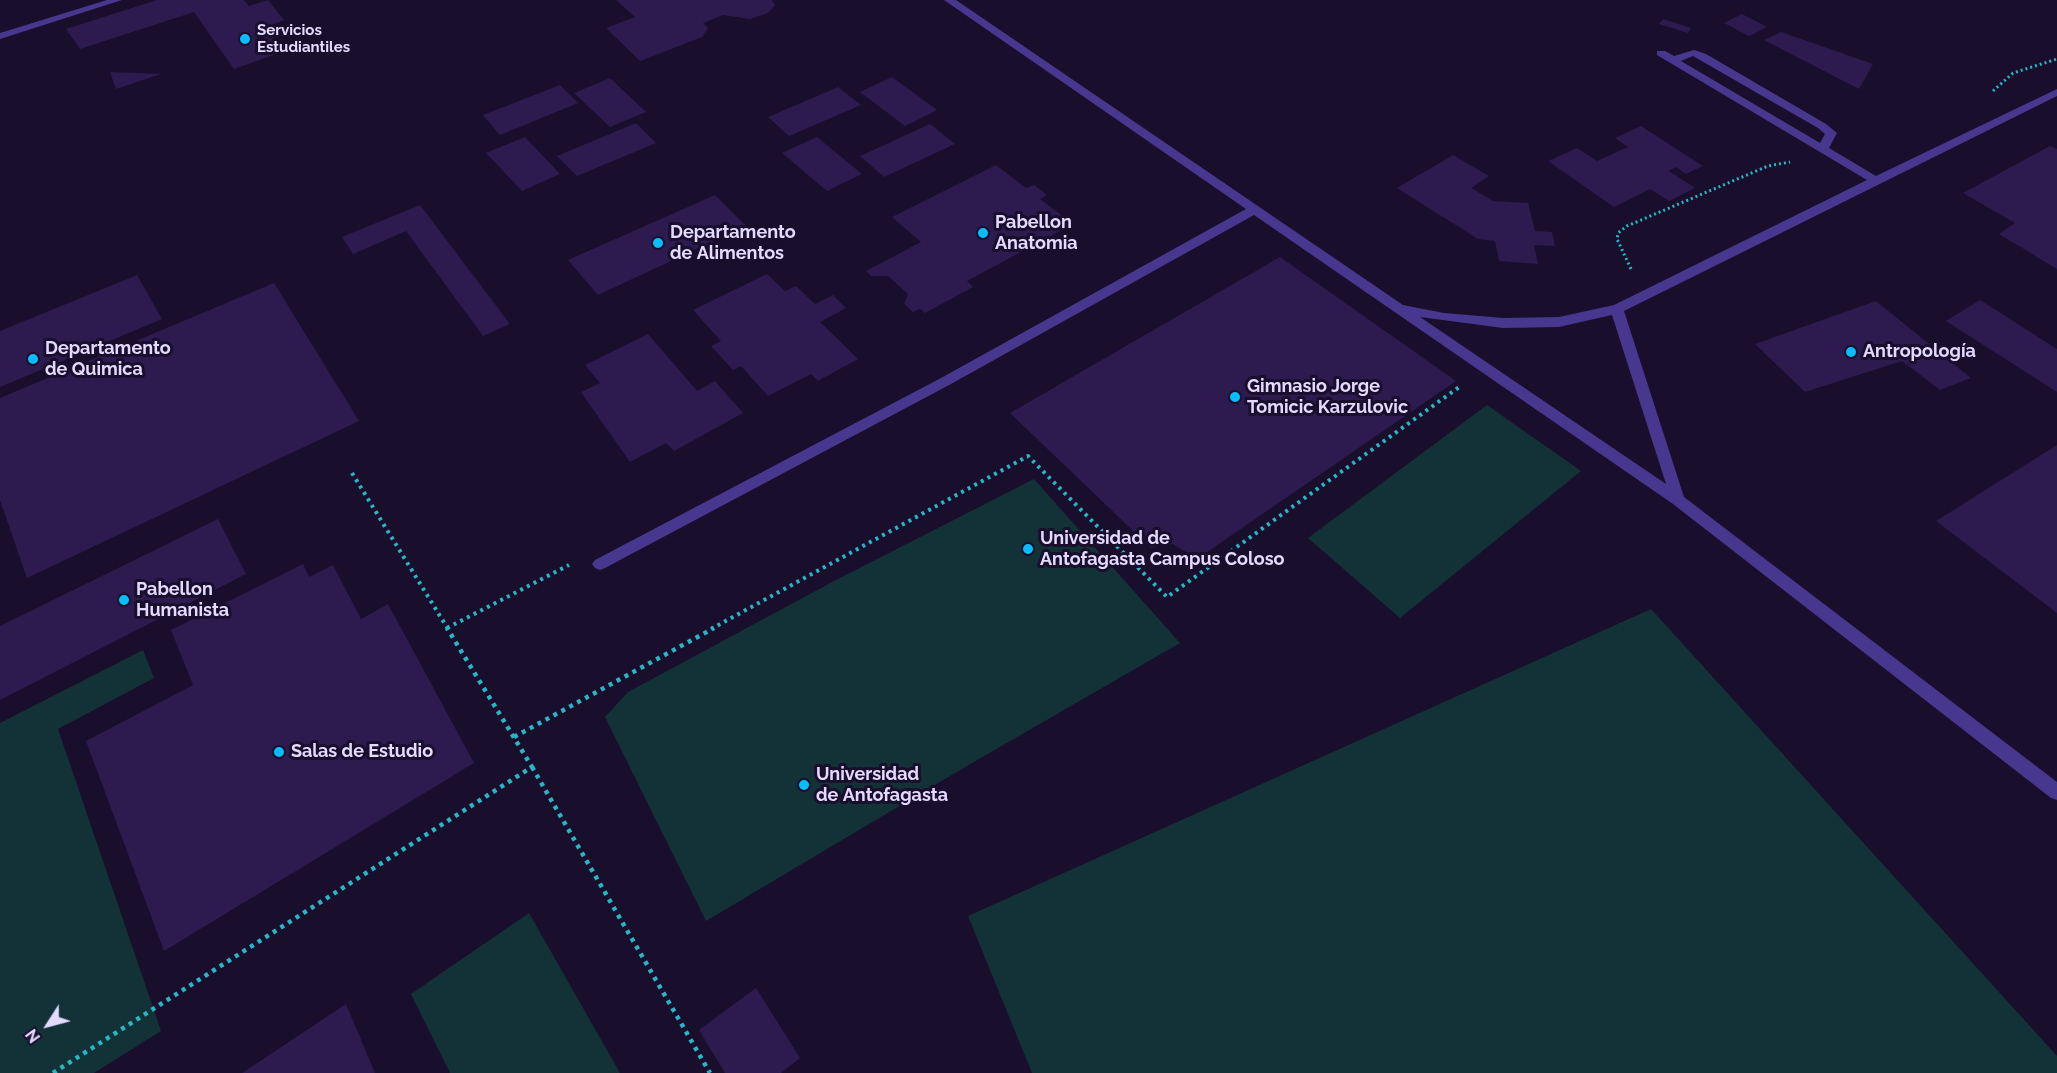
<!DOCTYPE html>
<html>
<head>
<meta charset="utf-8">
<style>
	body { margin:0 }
	#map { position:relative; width:2057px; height:1073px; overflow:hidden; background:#190f2c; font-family:Raleway,sans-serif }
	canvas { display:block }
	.north { position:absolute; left:18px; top:995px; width:60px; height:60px; -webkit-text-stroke:4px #190f2c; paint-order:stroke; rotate:234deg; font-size:16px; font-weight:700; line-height:24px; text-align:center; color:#e4daff }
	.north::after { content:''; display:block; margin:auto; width:21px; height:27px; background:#e4daff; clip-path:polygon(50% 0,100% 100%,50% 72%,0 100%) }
</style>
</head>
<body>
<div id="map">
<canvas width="2057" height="1073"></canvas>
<div class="north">N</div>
</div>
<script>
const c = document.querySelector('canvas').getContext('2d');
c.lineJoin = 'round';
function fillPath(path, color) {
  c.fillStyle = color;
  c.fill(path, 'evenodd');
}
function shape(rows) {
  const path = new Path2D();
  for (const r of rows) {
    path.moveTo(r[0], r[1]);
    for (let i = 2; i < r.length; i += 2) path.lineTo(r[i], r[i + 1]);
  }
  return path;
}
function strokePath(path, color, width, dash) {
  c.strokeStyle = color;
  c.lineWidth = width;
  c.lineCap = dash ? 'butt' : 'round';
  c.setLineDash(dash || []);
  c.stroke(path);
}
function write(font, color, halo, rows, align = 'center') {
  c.font = font + ' Raleway,sans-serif';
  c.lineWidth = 6;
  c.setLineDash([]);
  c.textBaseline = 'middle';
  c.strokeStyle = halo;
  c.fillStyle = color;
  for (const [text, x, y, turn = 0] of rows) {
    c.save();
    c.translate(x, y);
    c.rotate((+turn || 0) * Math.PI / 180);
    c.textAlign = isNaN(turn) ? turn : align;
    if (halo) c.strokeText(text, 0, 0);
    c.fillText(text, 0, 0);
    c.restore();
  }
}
fillPath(shape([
	[1487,405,1581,471,1400,618,1308,538],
	[1034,479,1180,643,960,770,706,921,605,717,628,692,834,581],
	[1651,609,2057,1056,2057,1073,1032,1073,968,916],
	[143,650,154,678,58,729,161,1031,94,1073,0,1073,0,723],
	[529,913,620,1073,450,1073,411,994]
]), '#123237');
fillPath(shape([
	[157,0,244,0,249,6,268,0,284,20,266,27,285,51,234,69,194,12,80,49,66,29],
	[616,0,772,0,775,5,768,13,750,19,723,15,703,23,708,28,702,37,640,61,606,28,635,17],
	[1742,14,1767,27,1749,36,1724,23],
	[1663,19,1691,28,1688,33,1659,24],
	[1781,32,1873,64,1859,89,1764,40],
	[110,72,161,74,116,89],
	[892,77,937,110,905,126,860,92],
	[610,78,646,112,610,127,574,93],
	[560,85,578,103,500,135,483,115],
	[838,87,861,105,789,136,768,117],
	[636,123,656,143,577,176,557,156],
	[930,124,955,144,884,177,860,156],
	[1641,126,1703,166,1686,174,1676,167,1669,171,1695,188,1669,201,1650,189,1614,207,1548,161,1577,148,1597,161,1628,147,1615,138],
	[525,137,560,174,522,191,486,153],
	[817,137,862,174,827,191,782,153],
	[2050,146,2057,149,2057,269,1999,234,2015,223,1963,193],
	[1453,155,1489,176,1471,188,1493,201,1528,203,1535,231,1552,232,1555,246,1534,245,1538,264,1499,261,1495,241,1478,239,1397,188],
	[996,165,1026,188,1034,185,1047,195,1040,199,1073,224,967,281,973,287,925,313,920,309,913,312,904,304,908,294,888,276,871,276,866,271,921,242,892,217],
	[715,195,746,226,598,295,568,260],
	[420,205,510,324,483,336,406,231,353,254,342,237],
	[1280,257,1456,381,1197,559,1173,544,1151,548,1010,413],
	[767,274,785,291,796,286,815,304,833,295,846,308,820,322,858,359,818,381,811,374,768,396,741,366,733,370,711,346,721,341,693,310],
	[137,275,162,319,0,387,0,331],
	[274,283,359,421,27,578,0,500,0,398],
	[1980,300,2057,349,2057,392,1946,321],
	[1876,301,1971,378,1940,390,1902,361,1805,392,1755,344],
	[648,334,697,391,715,381,743,413,674,451,666,443,630,462,581,392,600,383,585,365],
	[2057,445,2057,613,1936,521],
	[218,519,246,574,0,700,0,626],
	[303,564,309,577,333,565,361,619,388,604,474,763,164,951,86,741,193,685,171,630],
	[756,988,800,1058,781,1073,725,1073,699,1030],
	[346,1004,375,1073,242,1073]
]), '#2d1a4f');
strokePath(shape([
	[1993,91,2013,73,2057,59],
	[1631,269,1617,239,1618,233,1627,226,1768,166,1790,162]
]), '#27b6c6', 3, [2, 3]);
strokePath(shape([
	[352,473,448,629],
	[447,628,569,565],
	[711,629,1028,456,1167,597,1462,385]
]), '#27b6c6', 4, [3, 4.5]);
strokePath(shape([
	[514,737,714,628],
	[532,767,710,1073],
	[53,1073,532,767,447,628]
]), '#27b6c6', 4.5, [4, 5]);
fillPath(shape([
	[107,0,122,0,0,39,0,33,107,0],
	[944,0,956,0,1403,305,1444,313,1503,318,1559,317,1614,305,1867,180,1657,55,1657,51,1665,51,1674,56,1694,50,1706,54,1826,124,1837,133,1829,148,1876,176,2057,89,2057,96,1624,311,1684,497,2057,782,2057,800,2051,798,1673,504,1254,215,951,384,605,568,600,570,595,568,592,564,595,560,941,378,1246,209,944,0],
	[1693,56,1818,128,1825,134,1820,143,1681,61,1693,56],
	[1612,315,1666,484,1420,317,1503,328,1559,327,1612,315]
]), '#48378e');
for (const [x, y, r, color] of [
	[245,39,6,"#06beff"],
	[983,233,6,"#06beff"],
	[658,243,6,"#06beff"],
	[1851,352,6,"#06beff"],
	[33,359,6,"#06beff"],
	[1235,397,6,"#06beff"],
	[1028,549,6,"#06beff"],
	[124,600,6,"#06beff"],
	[279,752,6,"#06beff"],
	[804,785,6,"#06beff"]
]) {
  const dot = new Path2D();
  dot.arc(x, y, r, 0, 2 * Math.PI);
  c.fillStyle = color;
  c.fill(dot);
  strokePath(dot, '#190f2c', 2);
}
write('bold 15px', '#e4daff', '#190f2c', [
	["Servicios",257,30],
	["Estudiantiles",257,47]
], 'left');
write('bold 18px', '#e4daff', '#190f2c', [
	["Pabellon",995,223],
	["Anatomia",995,244],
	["Departamento",670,233],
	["de Alimentos",670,254],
	["Departamento",45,349],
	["de Quimica",45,370],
	["Antropología",1863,352],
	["Gimnasio Jorge",1247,387],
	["Tomicic Karzulovic",1247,408],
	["Universidad de",1040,539],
	["Antofagasta Campus Coloso",1040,560],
	["Pabellon",136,590],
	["Humanista",136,611],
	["Salas de Estudio",291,752],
	["Universidad",816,775],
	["de Antofagasta",816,796]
], 'left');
</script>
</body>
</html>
